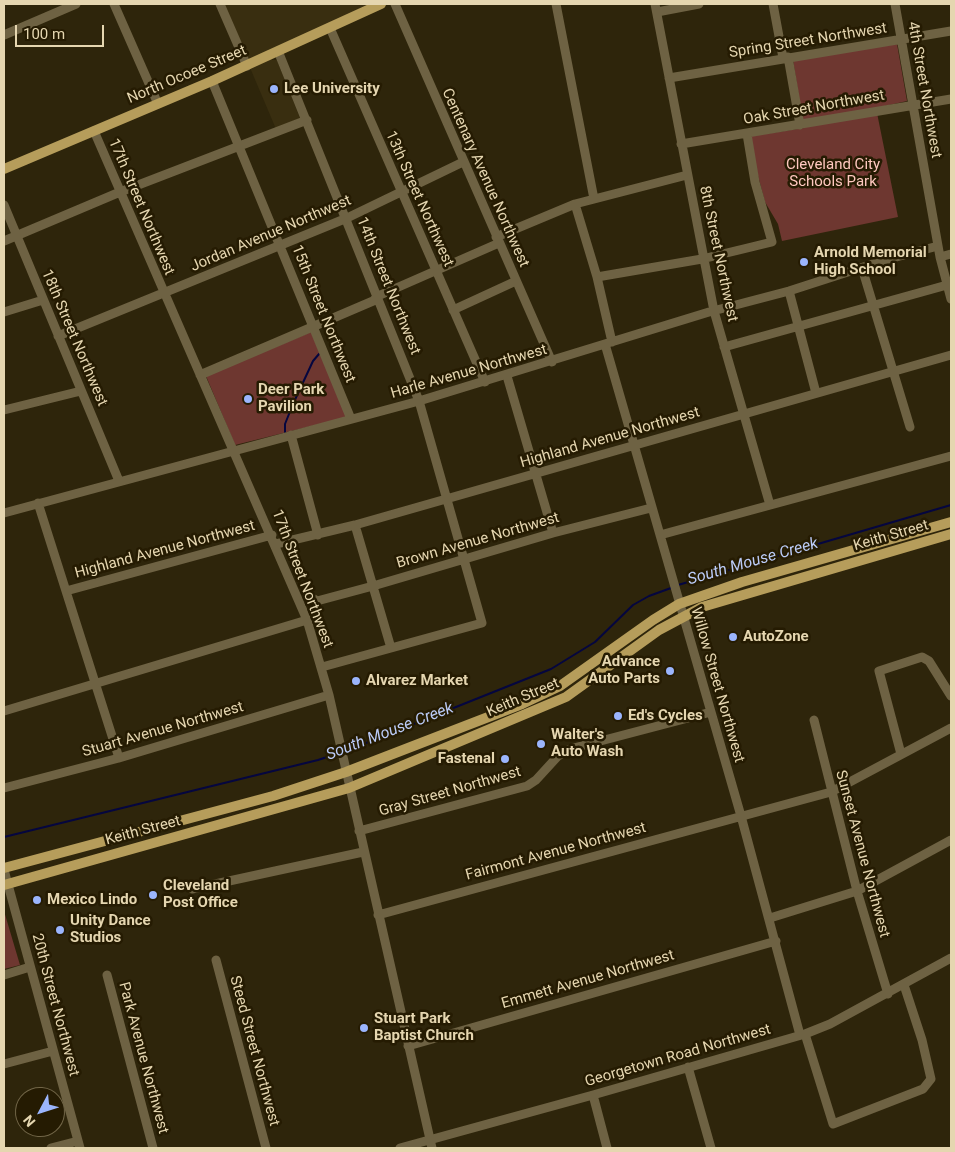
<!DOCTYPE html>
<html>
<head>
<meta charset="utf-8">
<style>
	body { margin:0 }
	#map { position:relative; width:955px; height:1152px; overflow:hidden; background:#2e250b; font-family:Roboto,sans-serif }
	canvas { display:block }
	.frame { position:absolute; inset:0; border:5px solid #e5d6b0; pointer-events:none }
	.north { position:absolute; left:15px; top:1087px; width:50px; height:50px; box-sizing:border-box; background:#251b02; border:1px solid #726648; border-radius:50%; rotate:230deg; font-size:14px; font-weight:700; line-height:20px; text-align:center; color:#e5d6b0 }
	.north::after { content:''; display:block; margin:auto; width:18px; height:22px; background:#9bb5fd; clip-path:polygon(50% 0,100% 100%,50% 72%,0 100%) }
	.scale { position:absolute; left:15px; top:25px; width:89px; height:22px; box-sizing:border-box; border:2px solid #e5d6b0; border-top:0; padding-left:6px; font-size:15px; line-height:18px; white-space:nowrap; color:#e5d6b0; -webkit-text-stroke:4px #251b02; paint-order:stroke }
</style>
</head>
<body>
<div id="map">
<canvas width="955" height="1152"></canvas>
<div class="frame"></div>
<div class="north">N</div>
<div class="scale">100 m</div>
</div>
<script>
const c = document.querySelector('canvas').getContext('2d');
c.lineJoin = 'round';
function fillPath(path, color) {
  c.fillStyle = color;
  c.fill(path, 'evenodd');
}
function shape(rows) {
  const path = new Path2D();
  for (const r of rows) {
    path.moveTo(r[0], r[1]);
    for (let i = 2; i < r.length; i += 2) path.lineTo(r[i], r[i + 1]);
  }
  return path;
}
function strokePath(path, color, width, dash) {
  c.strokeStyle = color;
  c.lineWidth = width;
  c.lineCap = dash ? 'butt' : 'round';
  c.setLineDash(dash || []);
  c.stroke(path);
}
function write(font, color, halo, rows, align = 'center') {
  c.font = font + ' Roboto,sans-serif';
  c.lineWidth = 5;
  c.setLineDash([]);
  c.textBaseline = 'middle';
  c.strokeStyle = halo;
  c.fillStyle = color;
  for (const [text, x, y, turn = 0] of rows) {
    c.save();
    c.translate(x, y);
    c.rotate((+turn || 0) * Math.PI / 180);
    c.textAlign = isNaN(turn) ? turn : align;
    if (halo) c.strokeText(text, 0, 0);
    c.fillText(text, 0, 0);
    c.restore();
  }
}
fillPath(shape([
	[223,4,375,4,268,50,272,60,277,60,300,118,276,129]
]), '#392e10');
fillPath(shape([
	[897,44,907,101,876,108,898,217,782,241,778,224,765,202,757,172,751,136,804,128,793,60],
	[311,332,346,415,344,418,235,445,206,376],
	[4,911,20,965,4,969]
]), '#6e3730');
strokePath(shape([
	[285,432,285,424,293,404,313,361,319,354],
	[678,585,951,505],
	[346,751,551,669,595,642,633,605,649,596,671,588],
	[4,837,318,760,339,753]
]), '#05063f', 2);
strokePath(shape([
	[114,4,158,104],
	[220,4,247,66],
	[395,4,552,362],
	[556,4,594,199],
	[655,4,714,311,770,505],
	[773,4,783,58],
	[895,4,940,257,951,299],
	[657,12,699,4],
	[330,28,485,382],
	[4,35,76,4],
	[278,51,419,401,482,623,322,667],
	[788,57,800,125],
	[669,78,951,31],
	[212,81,351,419],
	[94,131,307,620,329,695,432,1148],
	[681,144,951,99],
	[575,204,597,277,612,342],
	[4,205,119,481],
	[496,237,575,204,687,175],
	[4,241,120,192,307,120],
	[940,257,951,254],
	[862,268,910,427],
	[597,277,702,259,772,242,755,182,747,134],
	[789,291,816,393],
	[453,310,516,281],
	[4,312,43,300],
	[58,336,347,218,463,162],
	[605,344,741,816,800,1035],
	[724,347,947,285],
	[200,375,373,301,378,296,499,243],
	[507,376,553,533],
	[4,410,81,391],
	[291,435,318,535],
	[38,503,119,758],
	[4,513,419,401,709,312,789,291,885,260,938,246],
	[355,525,391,648],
	[660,535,951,456],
	[276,544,355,525,951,355],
	[66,591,272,535],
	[314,599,317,601,373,586,553,533,651,508],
	[4,711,307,620],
	[814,720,857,891,888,994],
	[901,754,879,671,922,657,929,661,951,696],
	[4,788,119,758,329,695],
	[359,831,527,786,536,780,558,756,570,749,711,712],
	[4,870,80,1148],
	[192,889,363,852],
	[378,915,831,792,951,728],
	[770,918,857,891,951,840],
	[216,960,266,1148],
	[4,975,30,967],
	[107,975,153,1148],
	[805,1034,833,1124,923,1089,931,1079,922,1040,904,985],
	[408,1046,776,941],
	[4,1064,53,1051],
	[688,1067,711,1148],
	[593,1095,607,1148],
	[51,1148,78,1141],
	[400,1148,593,1095,805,1034,830,1024,951,958]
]), '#6e6243', 9);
strokePath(shape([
	[4,169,212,81,381,4],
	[4,868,273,796,346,772,522,704,560,686,653,620,679,604,742,582,951,522],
	[4,885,349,788,566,697,659,630,702,607,951,534]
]), '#b69d5b', 10);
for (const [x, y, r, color] of [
	[274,89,5,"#9bb5fd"],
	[804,262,5,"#9bb5fd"],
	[248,399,5,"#9bb5fd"],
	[733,637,5,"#9bb5fd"],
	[670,671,5,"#9bb5fd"],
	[356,681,5,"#9bb5fd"],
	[618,716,5,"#9bb5fd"],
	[541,744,5,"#9bb5fd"],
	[505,759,5,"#9bb5fd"],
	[153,895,5,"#9bb5fd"],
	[37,900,5,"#9bb5fd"],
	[60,930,5,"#9bb5fd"],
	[364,1028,5,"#9bb5fd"]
]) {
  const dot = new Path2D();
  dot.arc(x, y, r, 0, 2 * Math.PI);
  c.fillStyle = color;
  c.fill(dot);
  strokePath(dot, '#251b02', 2);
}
write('15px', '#e5d6b0', '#251b02', [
	["Spring Street Northwest",808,41,-9],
	["North Ocoee Street",187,75,-23],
	["4th Street Northwest",924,90,80],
	["Oak Street Northwest",814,108,-10],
	["Centenary Avenue Northwest",485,178,66],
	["13th Street Northwest",419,199,66],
	["17th Street Northwest",141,207,67],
	["Jordan Avenue Northwest",271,234,-23],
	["8th Street Northwest",718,254,78],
	["14th Street Northwest",388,286,68],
	["15th Street Northwest",323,314,68],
	["18th Street Northwest",74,338,67],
	["Harle Avenue Northwest",469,372,-16],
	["Highland Avenue Northwest",610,438,-16],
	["Keith Street",891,536,-16],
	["Brown Avenue Northwest",478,541,-16],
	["Highland Avenue Northwest",165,550,-15],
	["17th Street Northwest",302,579,69],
	["Willow Street Northwest",717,685,74],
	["Keith Street",523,698,-23],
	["Stuart Avenue Northwest",163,730,-16],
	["Gray Street Northwest",450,792,-16],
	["Keith Street",143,831,-15],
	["Fairmont Avenue Northwest",556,852,-15],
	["Sunset Avenue Northwest",862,854,75],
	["Emmett Avenue Northwest",588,980,-16],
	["20th Street Northwest",55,1005,75],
	["Steed Street Northwest",254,1051,75],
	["Georgetown Road Northwest",678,1056,-16],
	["Park Avenue Northwest",143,1058,75]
]);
write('bold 15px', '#e5d6b0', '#251b02', [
	["Lee University",284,89],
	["Arnold Memorial",814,253],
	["High School",814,270],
	["Deer Park",258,390],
	["Pavilion",258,407],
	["AutoZone",743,637],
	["Advance",660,662,"right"],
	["Auto Parts",660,679,"right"],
	["Alvarez Market",366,681],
	["Ed's Cycles",628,716],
	["Walter's",551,735],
	["Auto Wash",551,752],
	["Fastenal",495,759,"right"],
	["Cleveland",163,886],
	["Post Office",163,903],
	["Mexico Lindo",47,900],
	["Unity Dance",70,921],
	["Studios",70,938],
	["Stuart Park",374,1019],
	["Baptist Church",374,1036]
], 'left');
write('15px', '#ffc8bf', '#251b02', [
	["Cleveland City",833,165],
	["Schools Park",833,182]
]);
write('italic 16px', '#bbcbf7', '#251b02', [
	["South Mouse Creek",753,562,-16],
	["South Mouse Creek",390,732,-21]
]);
</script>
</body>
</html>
